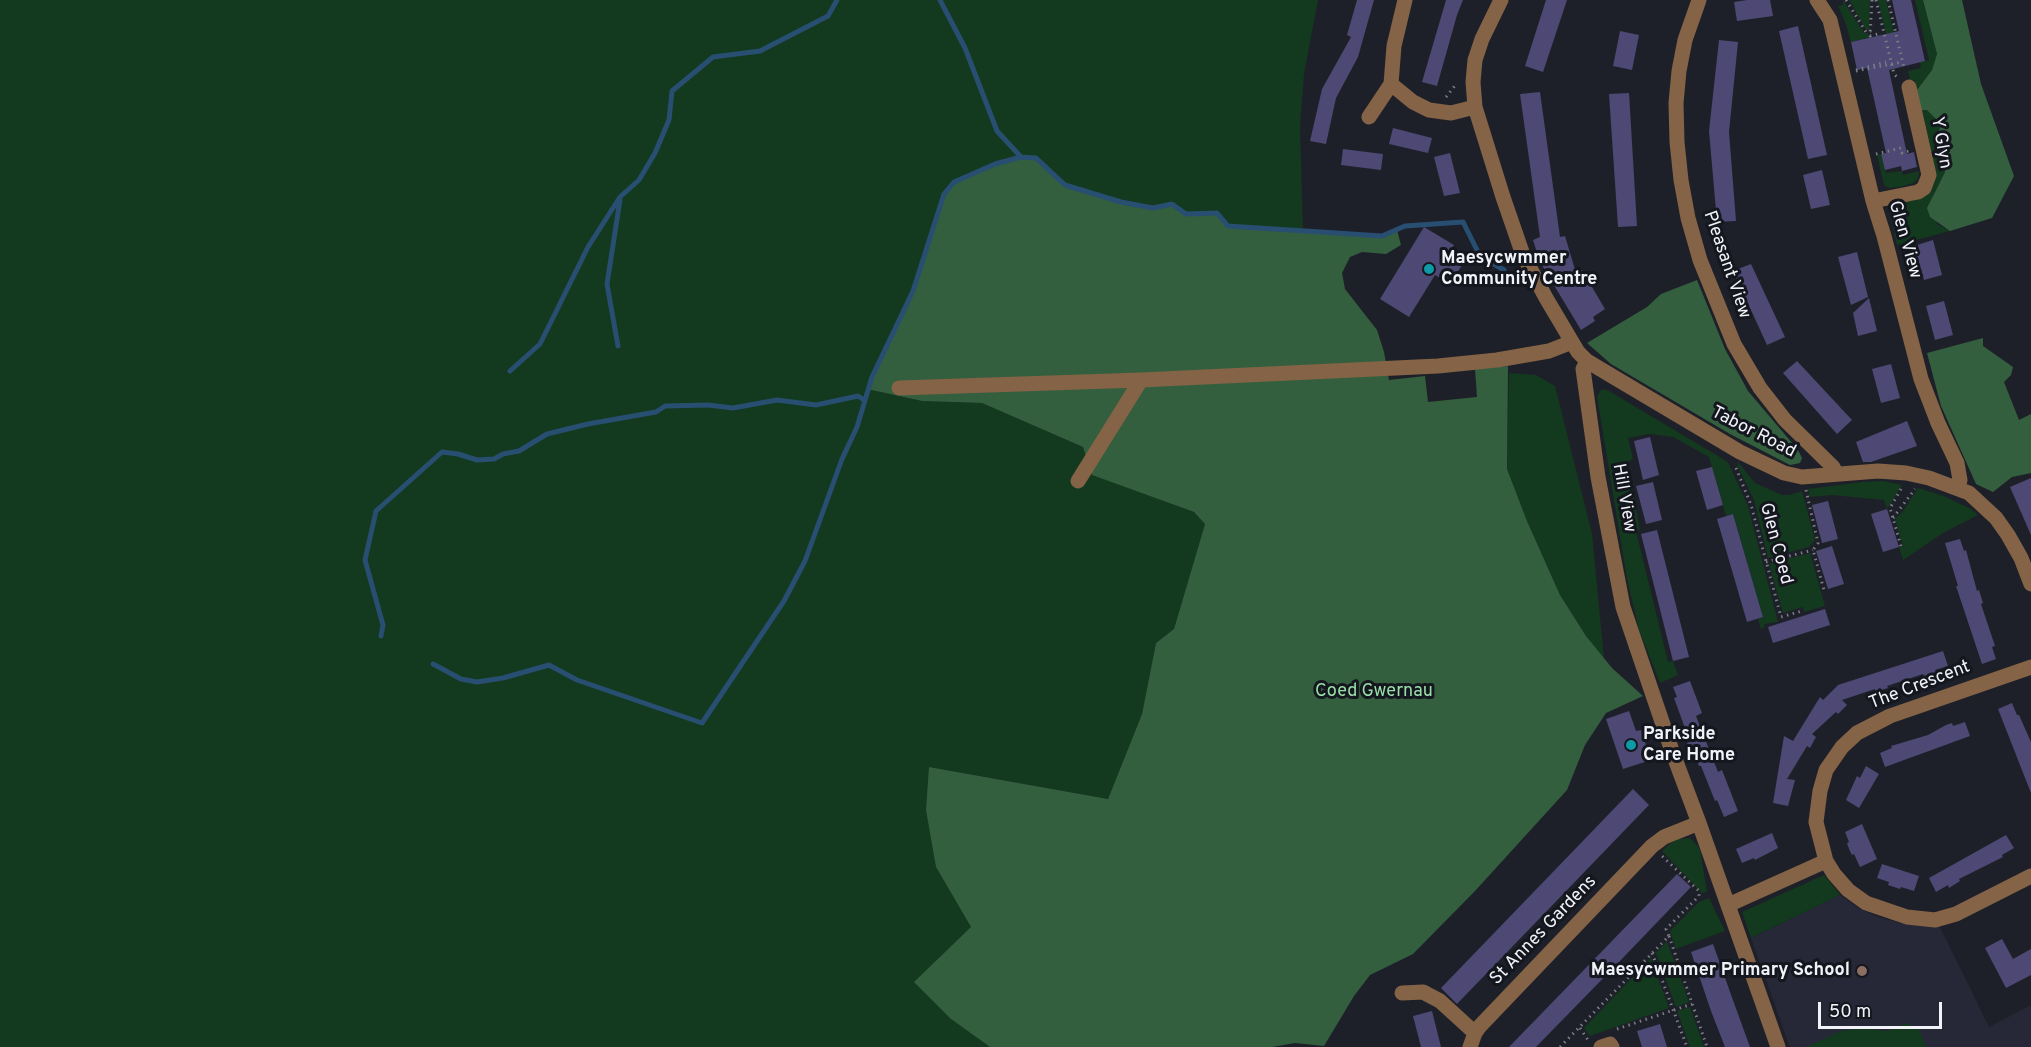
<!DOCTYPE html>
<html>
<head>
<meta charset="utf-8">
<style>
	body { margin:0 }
	#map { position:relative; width:2031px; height:1047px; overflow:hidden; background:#1e2029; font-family:Overpass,sans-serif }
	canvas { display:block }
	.scale { position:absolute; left:1818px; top:1002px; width:124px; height:27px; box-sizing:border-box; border:3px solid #f2f3f9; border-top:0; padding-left:8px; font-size:18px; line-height:21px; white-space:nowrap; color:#f2f3f9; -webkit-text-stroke:4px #15171f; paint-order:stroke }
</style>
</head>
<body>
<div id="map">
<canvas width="2031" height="1047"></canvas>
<div class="scale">50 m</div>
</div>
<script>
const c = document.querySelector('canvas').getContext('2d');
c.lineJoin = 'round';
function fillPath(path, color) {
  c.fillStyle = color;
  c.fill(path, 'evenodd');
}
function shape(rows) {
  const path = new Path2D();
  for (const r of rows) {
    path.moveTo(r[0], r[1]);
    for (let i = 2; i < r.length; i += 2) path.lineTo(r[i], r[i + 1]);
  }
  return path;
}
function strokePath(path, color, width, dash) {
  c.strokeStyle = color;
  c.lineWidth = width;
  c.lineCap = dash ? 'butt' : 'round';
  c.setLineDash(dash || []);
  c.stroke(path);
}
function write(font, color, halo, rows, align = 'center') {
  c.font = font + ' Overpass,sans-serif';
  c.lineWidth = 6;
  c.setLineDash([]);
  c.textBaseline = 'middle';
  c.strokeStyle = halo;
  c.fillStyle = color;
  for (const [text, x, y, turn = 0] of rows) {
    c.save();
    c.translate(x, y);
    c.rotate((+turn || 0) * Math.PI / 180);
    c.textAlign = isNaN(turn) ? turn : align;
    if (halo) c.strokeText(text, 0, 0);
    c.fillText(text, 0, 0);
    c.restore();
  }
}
fillPath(shape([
	[1840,895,1860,909,1878,917,1900,923,1939,925,1989,1027,2031,1005,2031,1047,1790,1047,1751,938]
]), '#262837');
fillPath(shape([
	[0,0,1318,0,1304,74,1300,126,1303,231,1228,226,1217,213,1186,214,1172,204,1153,208,1121,202,1065,185,1036,158,913,291,867,389,922,401,982,403,1083,447,1093,475,1194,512,1205,524,1174,629,1156,643,1142,714,1108,799,929,767,936,867,971,927,951,1019,990,1047,0,1047],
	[1843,0,1864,33,1868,33,1869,38,1851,42,1846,24,1838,6,1843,5],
	[1849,0,1870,0,1869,30,1866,30],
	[1878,0,1886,0,1900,60,1893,62],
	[1915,0,1923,0,1937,54,1932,70,1917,90,1914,80,1910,80,1908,71,1921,68,1920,62,1929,60],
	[1921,110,1927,110,1940,123,1939,137,1945,172,1933,195,1937,224,1950,231,1897,245,1889,210,1895,203,1926,193],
	[1881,154,1886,173,1902,171,1903,175,1919,171,1918,179,1913,183,1900,187,1889,188,1884,185,1877,155],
	[1509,373,1536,375,1555,386,1592,534,1604,659,1586,636,1560,595,1527,521,1507,469],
	[1603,389,1609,391,1728,462,1748,506,1778,622,1764,624,1764,628,1761,629,1758,619,1763,617,1736,523,1733,514,1726,516,1709,457,1673,437,1649,434,1628,438,1633,459,1627,462,1640,530,1636,531,1668,662,1673,661,1678,675,1660,683,1639,630,1627,579,1597,397,1600,391],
	[1738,462,1755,483,1782,495,1789,495,1802,491,1815,540,1809,547,1768,558,1754,500,1737,465],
	[1883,481,1902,485,1887,509,1884,500,1832,495,1810,497,1808,489,1862,482],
	[1918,488,1944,496,1971,509,1978,515,1943,533,1903,560,1899,547,1903,546,1895,519,1904,510],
	[1810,553,1825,606,1804,612,1803,607,1783,613,1769,564],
	[1690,838,1697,845,1700,850,1707,892,1702,893,1662,851,1669,844,1679,839],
	[1824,875,1840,895,1751,938,1742,912],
	[1709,898,1725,931,1676,949,1670,931,1699,902],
	[1667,941,1689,1002,1676,1007,1656,953],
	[1651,958,1669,1008,1590,1036,1584,1028],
	[1690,1007,1704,1047,1690,1047,1677,1011],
	[1906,1023,1919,1029,1926,1047,1806,1047,1841,1031,1860,1028,1888,1031]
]), '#13391e');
fillPath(shape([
	[1923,0,1962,0,1981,84,2014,176,1992,218,1950,231,1930,217,1927,208,1945,172,1939,137,1940,123,1927,110,1921,110,1917,90,1932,70,1937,54],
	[1021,157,1036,158,1065,185,1121,202,1153,208,1172,204,1186,214,1217,213,1228,226,1382,236,1397,230,1401,245,1386,254,1362,252,1350,257,1342,273,1345,289,1377,330,1384,352,1389,380,1425,376,1428,402,1477,397,1475,369,1508,366,1507,469,1527,521,1560,595,1586,636,1612,668,1643,696,1606,713,1585,745,1567,790,1475,891,1413,954,1370,975,1354,996,1324,1046,1295,1043,1272,1047,990,1047,951,1019,914,982,971,927,936,867,926,810,929,767,1108,799,1142,714,1156,643,1174,629,1205,524,1194,512,1092,475,1083,447,982,403,922,401,867,389,913,291,944,194,954,182,995,164],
	[1697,280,1725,349,1748,391,1798,450,1802,458,1800,463,1790,465,1730,434,1611,364,1587,343,1647,307,1661,294],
	[1983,338,1983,346,2013,367,2011,375,2004,382,2019,420,2031,414,2031,473,2012,477,1993,492,1976,484,1941,406,1927,353]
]), '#335f3e');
strokePath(shape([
	[940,0,965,48,997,131,1021,157],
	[618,346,607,284,620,200],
	[510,371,540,344,588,247,620,197,639,180,655,153,669,120,672,91,713,57,760,51,828,16,837,0],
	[381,636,383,625,365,560,376,511,442,452,458,454,477,460,494,459,503,454,519,451,547,434,588,424,656,412,665,406,708,405,733,408,777,400,816,405,858,396,864,400],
	[433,664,461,679,477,682,503,678,549,665,577,680,702,723,784,601,805,561,842,459,857,427,872,377,913,291,944,194,954,182,995,164,1021,157,1036,158,1065,185,1121,202,1153,208,1172,204,1186,214,1217,213,1228,226,1382,236,1405,226,1463,222,1480,256,1504,270]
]), '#284e71', 5);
fillPath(shape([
	[1357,0,1374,0,1358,57,1336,98,1326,144,1310,141,1322,89,1351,37,1347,35],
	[1446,0,1463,0,1457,15,1437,86,1422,82],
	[1546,0,1567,0,1543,72,1525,66],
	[1747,0,1770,0,1773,16,1737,21,1734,2],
	[1892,0,1911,0,1925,61,1889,70,1907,154,1914,152,1917,167,1902,171,1901,166,1885,170,1881,154,1886,153,1867,68,1857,70,1851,42,1899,31],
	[1798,26,1827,155,1808,159,1779,31],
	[1620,31,1639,35,1632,70,1613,66],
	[1719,40,1738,42,1729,132,1736,221,1717,222,1709,131],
	[1540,92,1560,237,1565,236,1576,273,1582,270,1605,309,1593,317,1595,321,1581,330,1540,262,1533,240,1540,237,1520,94],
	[1629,93,1637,226,1618,227,1609,94],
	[1393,128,1432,138,1428,153,1389,144],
	[1343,149,1383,154,1381,170,1341,165],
	[1450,153,1460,193,1444,196,1434,157],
	[1822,170,1830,205,1811,209,1803,175],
	[1424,227,1454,245,1449,253,1464,262,1450,284,1435,275,1409,317,1380,299],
	[1933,240,1942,275,1924,280,1914,246],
	[1857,252,1868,297,1851,305,1838,257],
	[1751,264,1785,337,1767,345,1733,271],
	[1869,298,1877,331,1858,336,1853,313],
	[1944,301,1953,335,1935,340,1926,306],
	[1797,361,1852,420,1837,434,1783,373],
	[1891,364,1900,398,1881,403,1872,369],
	[1907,421,1917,446,1871,462,1863,462,1856,442],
	[1650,437,1659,475,1643,480,1634,441],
	[1712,467,1723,505,1707,510,1696,471],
	[2031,478,2031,535,2010,487],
	[1653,482,1662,520,1646,524,1636,486],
	[1828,501,1838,539,1822,543,1812,505],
	[1887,509,1899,547,1883,552,1871,514],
	[1733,514,1763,617,1747,622,1717,519],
	[1657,530,1689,657,1673,661,1641,534],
	[1960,539,1964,551,1966,550,1977,591,1979,590,1983,603,1981,604,1995,646,1992,647,1996,659,1982,664,1956,586,1958,586,1945,543],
	[1832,546,1844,584,1828,589,1816,551],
	[1825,609,1830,625,1773,643,1768,627],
	[1943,651,1948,666,1935,670,1936,672,1924,676,1923,674,1887,686,1888,688,1875,692,1875,689,1842,700,1847,705,1838,714,1836,712,1812,734,1816,737,1810,748,1807,746,1787,779,1795,780,1788,806,1773,803,1784,736,1793,741,1820,697,1823,700,1838,685],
	[1690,681,1702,713,1696,716,1718,772,1722,770,1738,811,1724,817,1717,800,1715,801,1701,766,1699,766,1694,754,1692,755,1687,743,1690,742,1674,698,1677,697,1673,687],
	[2012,703,2017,715,2019,715,2031,742,2031,793,1998,709],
	[1629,711,1636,731,1641,730,1651,760,1623,769,1606,719],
	[1965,722,1970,736,1885,767,1880,753,1892,748,1891,746,1928,735,1946,725,1952,723,1953,726],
	[1866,766,1879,774,1859,808,1846,800,1857,776,1860,778],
	[1633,789,1649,805,1457,1004,1441,988],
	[1862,824,1877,859,1860,867,1854,854,1852,855,1849,849,1847,843,1849,842,1845,832],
	[1772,833,1778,848,1755,860,1754,858,1742,863,1736,849],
	[2006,835,2014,848,2002,855,2003,857,1959,879,1960,881,1949,888,1948,885,1936,892,1929,878],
	[1882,864,1919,876,1914,891,1901,887,1900,889,1888,885,1889,882,1877,878],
	[1677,874,1691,887,1619,962,1536,1047,1509,1047],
	[2002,939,2013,959,2031,949,2031,975,2006,988,1985,948],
	[1713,944,1734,1003,1750,1047,1725,1047,1711,1011,1691,952],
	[1432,1011,1441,1047,1421,1047,1413,1016],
	[1660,1024,1667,1047,1642,1047,1637,1031]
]), '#4d4874');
strokePath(shape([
	[1846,0,1866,32,1871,31],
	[1872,0,1870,36,1878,34],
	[1876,0,1894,74,1898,78],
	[1888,0,1904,68],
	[1856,70,1886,62],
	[1856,71,1902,62],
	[1446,97,1457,83],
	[1876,154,1901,148,1902,153,1909,151],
	[1736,468,1751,505,1781,617,1802,611],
	[1806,490,1818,543,1813,550,1824,590],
	[1893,518,1915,489],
	[1901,546,1890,508,1901,489],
	[1766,562,1813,550],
	[1669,936,1707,1047],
	[1652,953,1687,1047],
	[1580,1028,1588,1040],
	[1617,1029,1692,1004],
	[1560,1047,1669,936,1666,929,1699,896,1699,891,1662,856]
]), '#7c7e86', 3, [1.5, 4.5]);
strokePath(shape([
	[1405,0,1394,46,1391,84,1413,102,1429,110,1451,113,1475,107],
	[1501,0,1482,39,1475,60,1473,82,1475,107,1503,197,1523,255,1546,298,1578,352,1587,361,1612,376,1740,452,1784,473,1802,477,1878,471,1906,473,1929,478,1969,493,1996,518,2008,535,2021,558,2031,584],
	[1699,0,1685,40,1679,71,1676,103,1677,142,1681,180,1688,218,1700,260,1734,344,1760,388,1785,420,1833,467,1836,473],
	[1817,0,1830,20,1873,201,1884,236,1921,379,1938,423,1957,463,1960,480,1958,488],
	[1369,117,1391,84],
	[1873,201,1918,192,1924,188,1929,175,1909,87],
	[1587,361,1583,369,1598,477,1623,607,1672,751,1699,823,1778,1047],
	[899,388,1141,380,1438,366,1497,360,1549,351,1572,342],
	[1078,481,1141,380],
	[2031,667,1890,716,1857,733,1842,747,1826,770,1820,791,1816,822,1826,861,1834,874,1848,890,1866,903,1907,917,1935,920,1956,914,2031,876],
	[1728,905,1826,861],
	[1402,993,1423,992,1440,1001,1475,1033],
	[1470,1047,1475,1033,1480,1026,1652,846,1664,837,1699,823],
	[1601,1047,1610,1044,1612,1047]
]), '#846346', 15);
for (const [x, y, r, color] of [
	[1429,269,6,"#0f9aa8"],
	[1631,745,6,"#0f9aa8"],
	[1862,971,6,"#8d6e63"]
]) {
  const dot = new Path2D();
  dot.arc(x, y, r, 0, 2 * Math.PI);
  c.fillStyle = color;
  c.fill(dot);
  strokePath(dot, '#15171f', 2);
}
write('18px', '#f2f3f9', '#15171f', [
	["Y Glyn",1940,143,80],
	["Glen View",1904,240,74],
	["Pleasant View",1726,265,71],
	["Tabor Road",1753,433,27],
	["Hill View",1623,498,80],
	["Glen Coed",1775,544,75],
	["The Crescent",1920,686,-21],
	["St Annes Gardens",1544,931,-46]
]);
write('bold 18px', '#f2f3f9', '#15171f', [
	["Maesycwmmer",1441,259],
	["Community Centre",1441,280],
	["Parkside",1643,735],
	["Care Home",1643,756],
	["Maesycwmmer Primary School",1850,971,"right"]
], 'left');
write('18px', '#99dfa8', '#15171f', [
	["Coed Gwernau",1374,692]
]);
</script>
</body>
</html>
